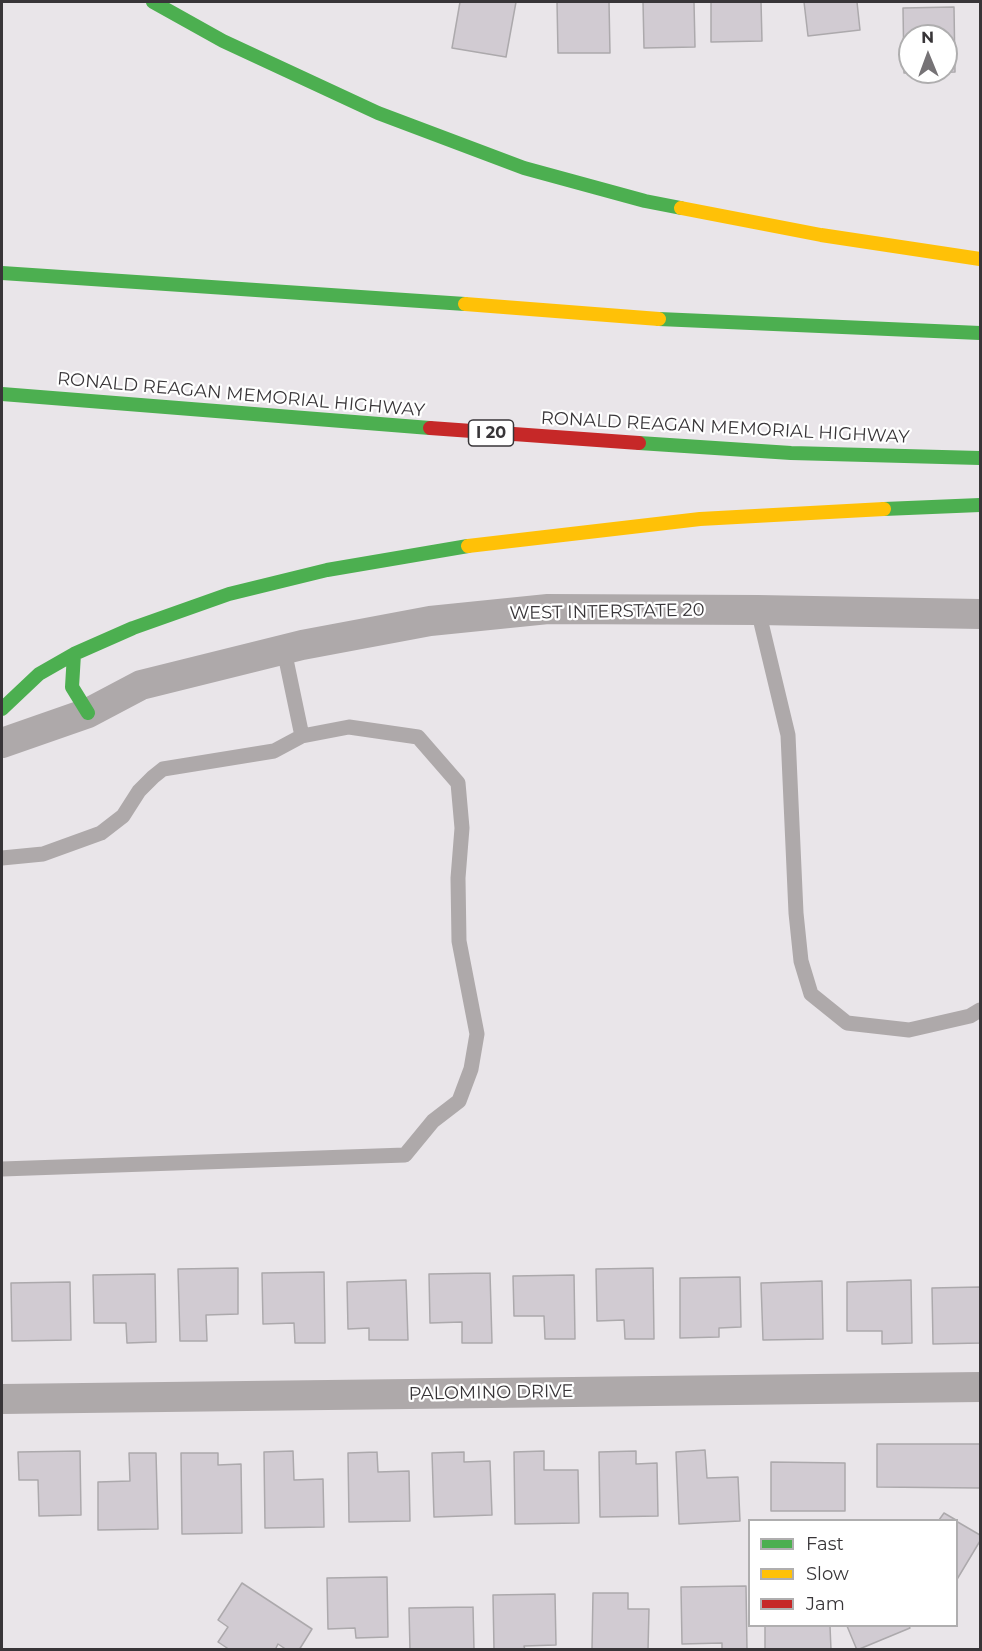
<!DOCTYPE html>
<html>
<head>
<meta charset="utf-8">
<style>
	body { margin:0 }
	#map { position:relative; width:982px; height:1651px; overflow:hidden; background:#e9e5e9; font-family:Montserrat,sans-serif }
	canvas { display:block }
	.frame { position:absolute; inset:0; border:3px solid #383538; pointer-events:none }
	.legend { position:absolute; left:748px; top:1519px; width:210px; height:108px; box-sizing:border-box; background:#fff; border:2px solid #afaeaf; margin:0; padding:8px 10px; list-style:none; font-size:18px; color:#383538 }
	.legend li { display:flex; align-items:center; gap:12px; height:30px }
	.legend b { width:30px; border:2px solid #afaeaf }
	.north { position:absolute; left:898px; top:24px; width:60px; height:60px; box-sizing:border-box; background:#fff; border:2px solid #afaeaf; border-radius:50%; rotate:359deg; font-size:16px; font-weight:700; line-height:24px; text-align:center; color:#383538 }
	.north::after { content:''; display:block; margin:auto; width:21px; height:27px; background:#767376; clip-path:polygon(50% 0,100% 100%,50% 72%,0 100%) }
</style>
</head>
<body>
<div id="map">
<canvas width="982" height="1651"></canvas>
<div class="frame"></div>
<ul class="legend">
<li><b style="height:8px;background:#4caf50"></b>Fast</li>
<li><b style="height:8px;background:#ffc107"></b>Slow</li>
<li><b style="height:8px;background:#c62828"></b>Jam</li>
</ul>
<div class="north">N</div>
</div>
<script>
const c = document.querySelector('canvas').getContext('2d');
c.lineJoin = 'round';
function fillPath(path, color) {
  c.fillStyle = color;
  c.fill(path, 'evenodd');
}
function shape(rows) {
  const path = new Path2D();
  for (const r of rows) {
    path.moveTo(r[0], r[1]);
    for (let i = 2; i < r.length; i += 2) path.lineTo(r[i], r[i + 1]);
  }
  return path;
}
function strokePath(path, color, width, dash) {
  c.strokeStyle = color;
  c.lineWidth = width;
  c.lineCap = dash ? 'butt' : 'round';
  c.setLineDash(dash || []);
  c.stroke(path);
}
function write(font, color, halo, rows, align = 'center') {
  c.font = font + ' Montserrat,sans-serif';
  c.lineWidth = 4.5;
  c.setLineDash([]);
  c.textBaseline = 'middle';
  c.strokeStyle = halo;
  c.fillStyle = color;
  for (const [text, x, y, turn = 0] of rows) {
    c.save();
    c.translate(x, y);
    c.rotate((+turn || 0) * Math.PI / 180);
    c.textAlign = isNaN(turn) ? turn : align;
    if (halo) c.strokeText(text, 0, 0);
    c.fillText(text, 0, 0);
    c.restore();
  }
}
const building = shape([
	[460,2,516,2,506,57,452,48,460,2],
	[557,2,609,2,610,53,558,53,557,2],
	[643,2,694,2,695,47,644,48,643,2],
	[711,2,761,2,762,41,711,42,711,2],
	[804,2,857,2,860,30,808,36,804,2],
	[954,7,955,72,904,73,903,8,954,7],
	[910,36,946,36,946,72,910,72,910,36],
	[238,1268,238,1314,206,1315,207,1341,180,1341,178,1269,238,1268],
	[653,1268,654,1339,625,1339,624,1320,597,1321,596,1269,653,1268],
	[324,1272,325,1343,295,1343,294,1323,263,1324,262,1273,324,1272],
	[490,1273,492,1343,462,1343,462,1322,430,1323,429,1274,490,1273],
	[155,1274,156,1342,127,1343,126,1323,94,1323,93,1275,155,1274],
	[574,1275,575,1339,545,1339,544,1316,514,1316,513,1276,574,1275],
	[740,1277,741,1327,719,1328,719,1337,680,1338,680,1278,740,1277],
	[406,1280,408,1340,369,1340,369,1328,348,1329,347,1282,406,1280],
	[911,1280,912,1343,882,1344,882,1331,847,1331,847,1282,911,1280],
	[822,1281,823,1339,763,1340,761,1283,822,1281],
	[70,1282,71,1340,12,1341,11,1283,70,1282],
	[980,1287,980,1343,933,1344,932,1288,980,1287],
	[877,1444,980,1444,980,1488,877,1487,877,1444],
	[705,1450,707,1478,738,1477,740,1521,679,1524,676,1452,705,1450],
	[80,1451,81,1515,39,1516,38,1480,19,1480,18,1452,80,1451],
	[293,1451,294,1480,323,1479,324,1527,265,1528,264,1452,293,1451],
	[544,1451,544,1470,578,1470,579,1523,515,1524,514,1452,544,1451],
	[636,1451,636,1464,657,1463,658,1516,600,1517,599,1452,636,1451],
	[377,1452,378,1472,409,1471,410,1521,349,1522,348,1453,377,1452],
	[464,1452,464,1462,490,1461,492,1515,434,1517,432,1453,464,1452],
	[129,1453,156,1453,158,1529,98,1530,98,1482,130,1481,129,1453],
	[181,1453,218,1453,218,1465,241,1464,242,1533,182,1534,181,1453],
	[771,1462,845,1463,845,1511,771,1511,771,1462],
	[944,1513,956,1520,939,1520,944,1513],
	[956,1521,980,1535,980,1541,956,1581,956,1521],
	[387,1577,388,1637,356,1638,355,1628,328,1629,327,1578,387,1577],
	[242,1583,312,1629,299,1650,287,1650,278,1644,275,1650,230,1650,218,1642,228,1627,218,1620,242,1583],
	[746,1586,747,1650,722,1650,722,1643,682,1644,681,1587,746,1586],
	[593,1593,628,1593,628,1609,649,1609,648,1650,592,1650,593,1593],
	[555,1594,556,1645,524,1646,525,1650,494,1650,493,1595,555,1594],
	[473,1607,474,1650,410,1650,409,1608,473,1607],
	[765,1626,830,1626,831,1650,765,1650,765,1626],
	[847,1626,909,1626,910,1628,857,1650,847,1626]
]);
fillPath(building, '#d1cbd2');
strokePath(building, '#aca9ac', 1.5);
strokePath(shape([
	[758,610,788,735,796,913,801,961,811,994,847,1023,909,1030,970,1016,980,1010],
	[284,650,302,736],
	[2,858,43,854,101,833,123,816,139,791,153,777,163,769,274,751,302,736,349,727,418,737,458,783,462,828,458,878,459,941,477,1034,471,1069,459,1101,433,1121,405,1155,2,1169]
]), '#aea9aa', 15);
strokePath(shape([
	[2,743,88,713,141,685,302,645,430,621,548,609,758,610,980,614],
	[2,1399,980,1387]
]), '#aea9aa', 30);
strokePath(shape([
	[153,2,223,41,378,113,524,168,645,201,681,208],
	[2,273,465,304],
	[659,319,980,333],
	[2,394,430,428],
	[639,443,791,453,980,458],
	[884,509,980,505],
	[74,654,72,687,88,713],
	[2,709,39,674,74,654,133,628,229,594,327,570,468,546]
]), '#4caf50', 14);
strokePath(shape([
	[681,208,821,235,980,259],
	[465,304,659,319],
	[468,546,700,519,884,509]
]), '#ffc107', 14);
strokePath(shape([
	[430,428,639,443]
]), '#c62828', 14);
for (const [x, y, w] of [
	[491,433,45]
]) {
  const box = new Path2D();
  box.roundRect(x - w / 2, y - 13, w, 26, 4.5);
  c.fillStyle = '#fff';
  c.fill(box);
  strokePath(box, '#383538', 1.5);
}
write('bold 16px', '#383538', null, [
	["I 20",491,433]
]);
write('18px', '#383538', '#fff', [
	["RONALD REAGAN MEMORIAL HIGHWAY",241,395,5],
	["RONALD REAGAN MEMORIAL HIGHWAY",725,428,3],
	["WEST INTERSTATE 20",607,612,-1],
	["PALOMINO DRIVE",491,1393,-1]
]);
</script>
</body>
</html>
